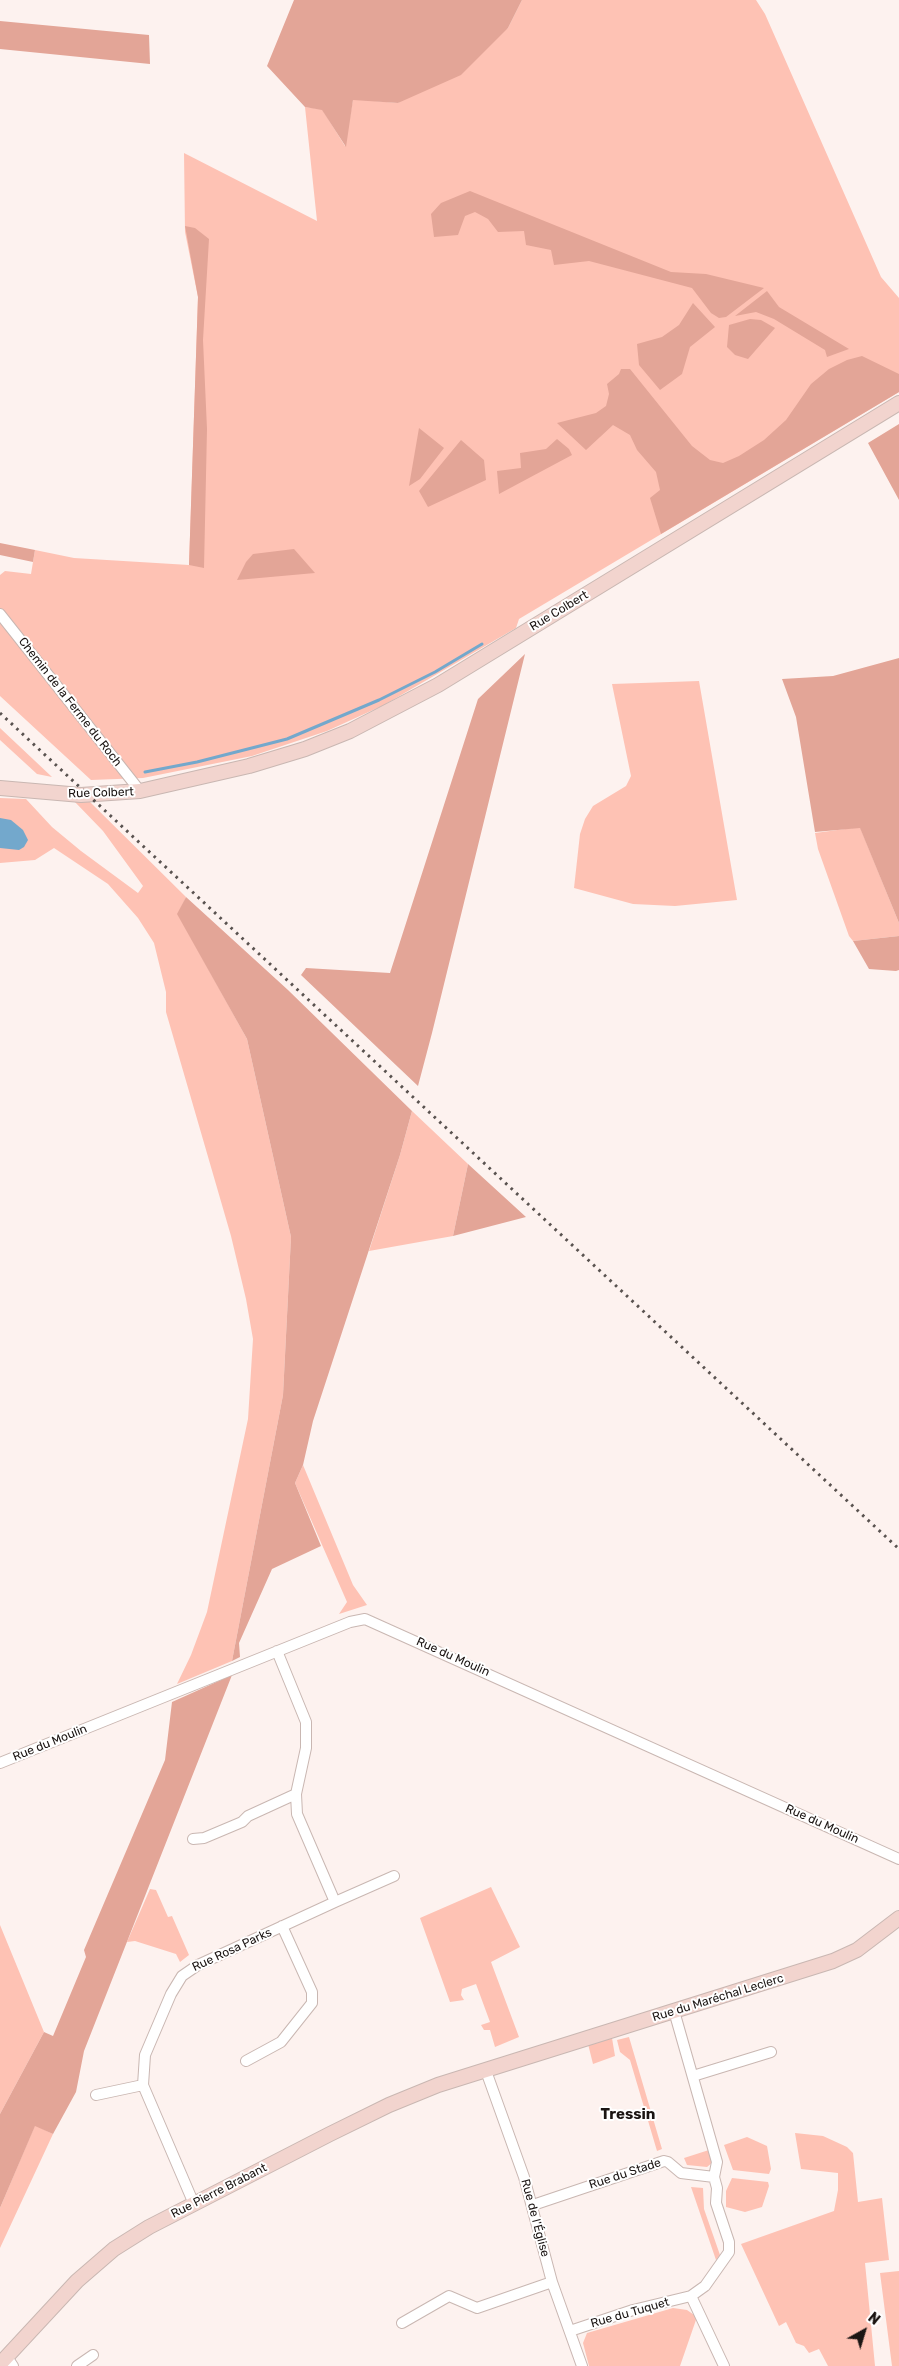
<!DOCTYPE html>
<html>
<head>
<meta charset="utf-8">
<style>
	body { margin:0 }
	#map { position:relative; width:899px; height:2366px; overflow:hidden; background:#fdf2ef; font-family:Rubik,sans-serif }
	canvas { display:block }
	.north { position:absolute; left:839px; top:2306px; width:50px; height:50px; -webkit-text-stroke:4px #fff; paint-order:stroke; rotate:39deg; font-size:14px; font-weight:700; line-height:20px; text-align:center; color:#1b1513 }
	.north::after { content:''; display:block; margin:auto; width:18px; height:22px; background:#1b1513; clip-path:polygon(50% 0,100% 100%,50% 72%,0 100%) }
</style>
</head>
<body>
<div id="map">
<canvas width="899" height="2366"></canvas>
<div class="north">N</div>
</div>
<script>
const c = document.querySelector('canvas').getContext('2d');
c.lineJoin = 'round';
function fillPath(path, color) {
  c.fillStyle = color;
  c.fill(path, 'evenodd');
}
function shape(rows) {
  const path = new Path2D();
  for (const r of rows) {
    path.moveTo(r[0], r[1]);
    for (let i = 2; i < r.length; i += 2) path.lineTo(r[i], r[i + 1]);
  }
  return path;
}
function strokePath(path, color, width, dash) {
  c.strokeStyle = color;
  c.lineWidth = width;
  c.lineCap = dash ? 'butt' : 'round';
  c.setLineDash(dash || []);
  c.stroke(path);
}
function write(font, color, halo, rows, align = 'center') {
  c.font = font + ' Rubik,sans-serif';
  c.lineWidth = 4;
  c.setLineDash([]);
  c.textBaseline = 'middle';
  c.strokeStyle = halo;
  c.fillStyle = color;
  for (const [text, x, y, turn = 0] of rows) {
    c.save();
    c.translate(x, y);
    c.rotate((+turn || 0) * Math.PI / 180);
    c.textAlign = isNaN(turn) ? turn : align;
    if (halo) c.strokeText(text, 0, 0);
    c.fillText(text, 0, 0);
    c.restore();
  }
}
fillPath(shape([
	[522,0,756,0,765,14,881,277,899,298,899,392,519,619,516,628,384,705,327,731,252,756,143,778,91,780,0,696,0,575,5,571,31,574,35,550,74,558,189,565,198,297,185,232,184,153,317,221,305,107,322,109,345,146,353,99,398,103,508,28],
	[699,681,737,900,675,906,633,904,574,888,580,834,585,819,593,806,626,786,631,776,612,684],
	[0,728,52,777,37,774,0,740],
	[0,798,26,799,52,827,81,851,138,893,143,886,103,831,74,801,89,801,186,897,178,914,247,1039,291,1237,283,1395,232,1661,177,1684,191,1655,207,1612,248,1419,253,1339,246,1299,231,1236,166,1012,166,992,154,943,138,918,108,884,54,848,35,860,0,863],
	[860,827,899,923,899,936,853,941,849,936,818,849,815,833],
	[412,1111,468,1164,453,1236,369,1251,400,1155],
	[303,1465,353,1585,367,1605,339,1614,347,1602,295,1483],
	[491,1887,520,1947,491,1962,519,2037,495,2047,490,2030,484,2030,481,2025,490,2022,476,1984,462,1989,461,1995,464,2000,450,2002,420,1918],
	[150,1889,156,1890,168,1917,172,1916,189,1955,180,1962,176,1954,135,1941,127,1942],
	[0,1925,44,2032,0,2114],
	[629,2037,662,2149,657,2151,630,2060,620,2052,617,2040],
	[612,2038,615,2056,593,2064,588,2044],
	[35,2125,53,2134,0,2248,0,2208],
	[795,2133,823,2136,847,2147,853,2153,858,2202,882,2198,889,2260,865,2263,875,2366,828,2366,819,2349,809,2353,804,2346,796,2343,786,2322,779,2326,741,2244,834,2211,838,2190,838,2173,801,2169],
	[747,2137,767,2146,771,2169,769,2174,733,2170,724,2145],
	[709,2150,713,2162,707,2167,687,2165,684,2158],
	[732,2178,768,2182,769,2186,762,2207,745,2212,726,2207,726,2191],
	[691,2187,703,2188,704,2209,720,2255,716,2260],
	[899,2271,899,2366,892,2366,880,2273],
	[673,2308,687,2310,697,2317,680,2366,589,2366,583,2343,587,2333]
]), '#fec2b4');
fillPath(shape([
	[294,0,522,0,508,28,461,75,398,103,353,100,346,147,322,110,305,107,267,66],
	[0,21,149,35,150,64,0,49],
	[470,191,671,272,706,274,764,288,726,317,719,318,711,313,692,288,589,261,554,265,551,250,526,245,524,231,498,232,488,219,475,212,465,216,458,235,434,237,431,214,441,203],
	[185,226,195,228,209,239,203,340,207,429,204,568,189,565,198,297],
	[767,291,779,307,849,349,827,357,825,350,774,319,756,312,735,316],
	[693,303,715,327,690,347,682,374,660,390,639,365,637,344,662,337,679,325],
	[750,319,761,320,775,328,748,359,735,355,727,347,729,325],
	[862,356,899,374,899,392,661,534,650,498,660,490,656,472,637,450,630,435,613,425,586,450,557,423,596,413,606,406,609,394,607,384,619,374,621,369,630,369,692,446,710,460,723,463,739,456,764,440,786,420,811,384,829,369,847,360],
	[899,424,899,500,868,443],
	[419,428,444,448,420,479,409,486],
	[557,439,569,449,572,455,499,494,497,471,521,468,520,453,546,449],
	[461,440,484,460,486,480,428,507,419,491],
	[0,543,35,550,33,562,0,555],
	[294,549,315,573,237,580,246,562,253,554],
	[525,654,432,1033,418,1086,301,975,306,968,390,973,478,699],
	[899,658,899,923,860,828,815,832,796,717,782,679,833,676],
	[186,897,288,990,412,1111,400,1155,313,1421,303,1465,295,1483,321,1546,272,1569,239,1643,240,1657,232,1661,283,1395,291,1237,247,1039,177,914],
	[899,936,899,970,896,971,869,969,853,941],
	[468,1164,526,1217,453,1236],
	[232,1675,84,2051,76,2092,53,2134,35,2126,0,2208,0,2114,44,2032,53,2036,86,1957,84,1950,165,1760,172,1702]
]), '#e3a597');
fillPath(shape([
	[0,818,11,820,23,830,28,840,24,847,19,850,0,848]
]), '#73a8cc');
strokePath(shape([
	[145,772,197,762,287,739,379,700,435,672,482,644]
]), '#73a8cc', 3);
const street = shape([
	[0,614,140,791],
	[0,1763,350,1622,365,1619,899,1859],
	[193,1839,204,1838,242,1822,248,1816,296,1794],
	[335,1902,394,1876],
	[246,2061,281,2042,312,2003,312,1992,282,1926],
	[486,2071,524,2177,552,2282,582,2366],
	[693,2076,771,2052],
	[96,2095,143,2085],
	[194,2204,143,2085,145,2055,171,1994,182,1976,198,1965,335,1902,297,1814,296,1794,306,1748,306,1722,277,1651],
	[533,2205,664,2161,668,2162,681,2173,714,2177],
	[691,2296,724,2366],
	[402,2323,449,2296,477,2308,552,2282],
	[570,2331,633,2310,691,2296,705,2286,729,2252,729,2242,716,2203,717,2188,714,2177,717,2162,674,2011],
	[7,2357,13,2366],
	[77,2366,93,2355]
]);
const secondary = shape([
	[0,788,81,795,140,791,249,766,305,749,350,731,438,685,899,403],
	[0,2364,77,2281,114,2249,149,2227,330,2134,389,2105,438,2085,833,1961,857,1950,899,1918]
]);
strokePath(street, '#c9b7b2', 12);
strokePath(secondary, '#c9b7b2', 16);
strokePath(street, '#fff', 10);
strokePath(secondary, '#f2d4ce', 14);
strokePath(shape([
	[0,713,899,1549]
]), '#59524f', 3, [2.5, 5]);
write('12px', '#1b1513', '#fff', [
	["Rue Colbert",559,611,-31],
	["Chemin de la Ferme du Roch",70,702,52],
	["Rue Colbert",101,793,-2],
	["Rue du Moulin",453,1657,24],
	["Rue du Moulin",50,1743,-22],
	["Rue du Moulin",822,1824,24],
	["Rue Rosa Parks",232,1950,-25],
	["Rue du Maréchal Leclerc",718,1998,-17],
	["Rue du Stade",625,2174,-18],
	["Rue Pierre Brabant",219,2191,-27],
	["Rue de l'Église",535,2218,75],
	["Rue du Tuquet",630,2313,-16]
]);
write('bold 15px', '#1b1513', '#fff', [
	["Tressin",628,2115]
]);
</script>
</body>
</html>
